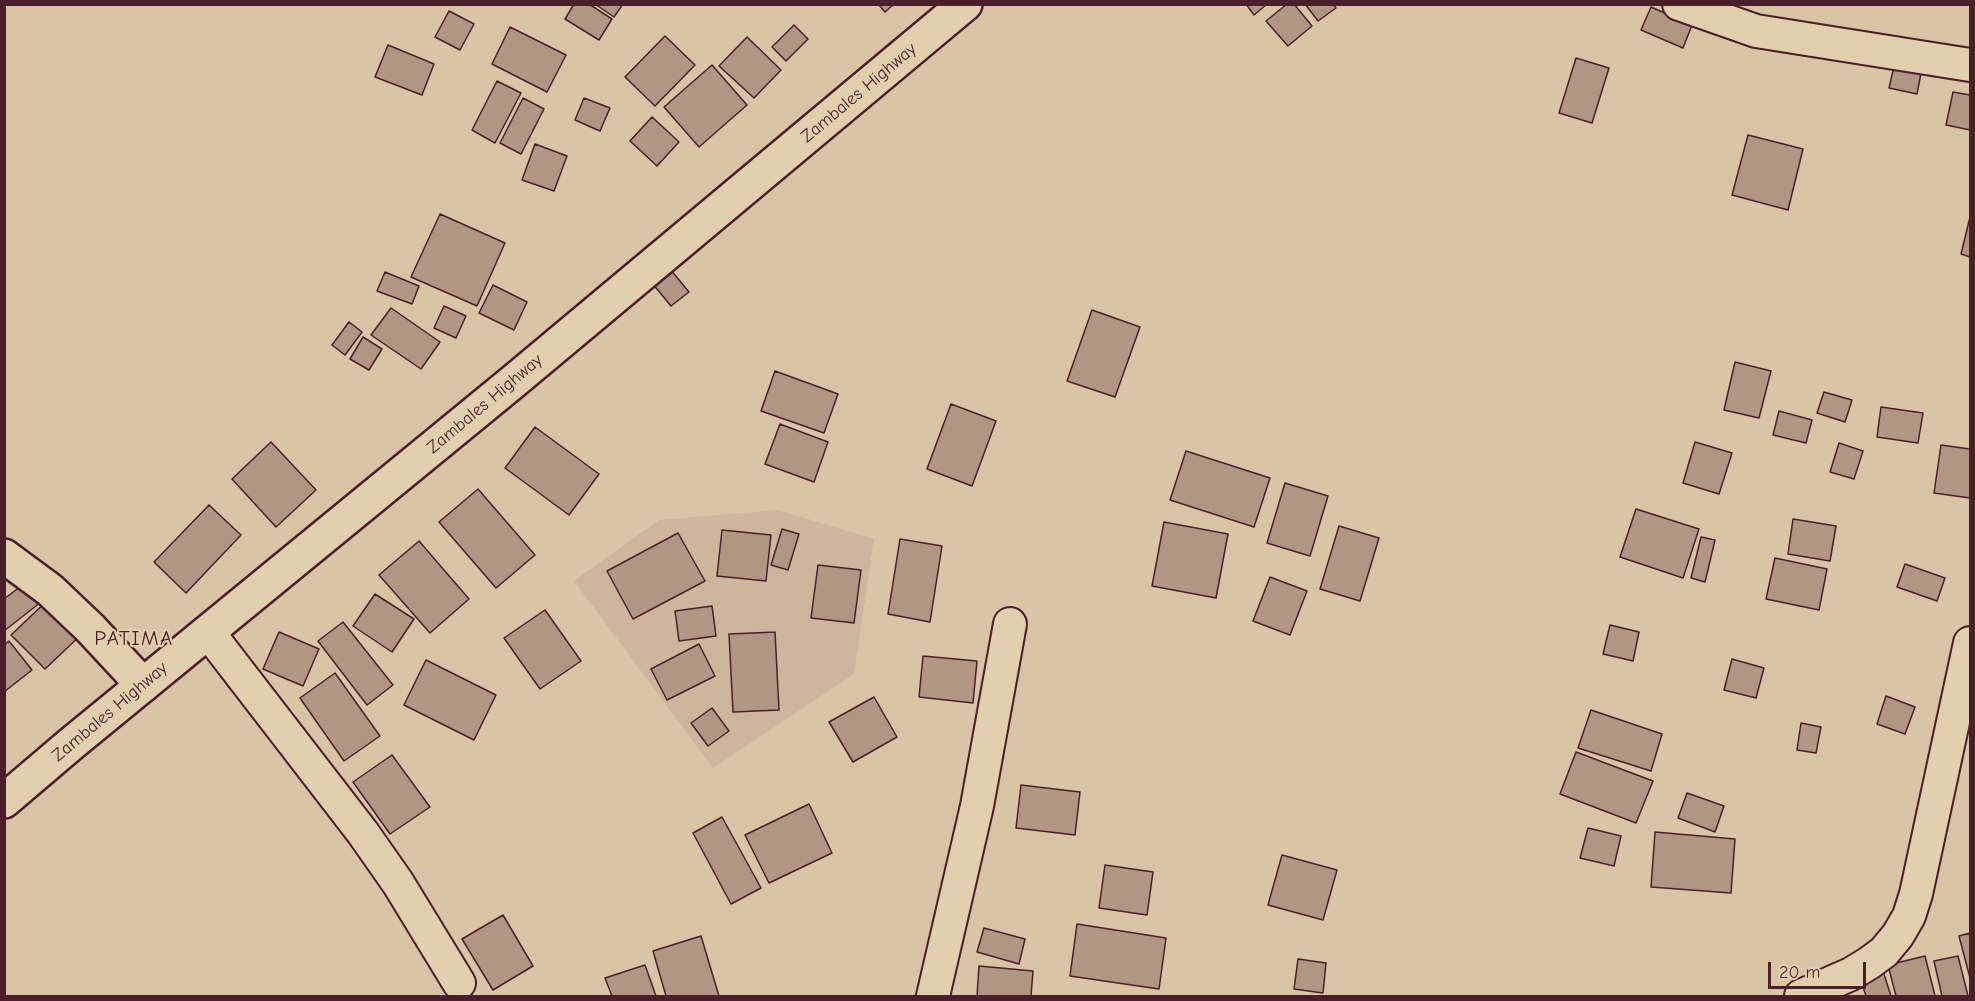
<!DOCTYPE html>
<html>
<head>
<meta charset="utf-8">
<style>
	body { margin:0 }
	#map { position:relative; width:1975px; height:1001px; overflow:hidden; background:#d9c4a5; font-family:"Comic Neue",sans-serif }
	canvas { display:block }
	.frame { position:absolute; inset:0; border:6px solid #4a1f2b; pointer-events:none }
	.scale { position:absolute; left:1768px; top:962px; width:98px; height:27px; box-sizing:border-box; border:3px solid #4a1f2b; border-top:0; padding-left:8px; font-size:18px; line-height:21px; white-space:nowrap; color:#4a1f2b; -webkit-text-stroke:4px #e2cfad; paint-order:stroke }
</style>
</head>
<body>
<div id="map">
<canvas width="1975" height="1001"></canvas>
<div class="frame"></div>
<div class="scale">20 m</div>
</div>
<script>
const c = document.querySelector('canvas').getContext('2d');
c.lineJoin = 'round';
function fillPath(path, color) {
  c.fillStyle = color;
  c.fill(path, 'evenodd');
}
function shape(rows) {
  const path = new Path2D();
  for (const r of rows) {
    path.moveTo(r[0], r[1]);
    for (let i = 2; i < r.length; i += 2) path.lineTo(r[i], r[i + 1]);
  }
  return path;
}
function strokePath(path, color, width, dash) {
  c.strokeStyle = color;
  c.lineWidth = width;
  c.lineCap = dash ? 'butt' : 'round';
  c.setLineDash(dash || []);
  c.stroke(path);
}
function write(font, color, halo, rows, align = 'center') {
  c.font = font + ' "Comic Neue",sans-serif';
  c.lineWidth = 4.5;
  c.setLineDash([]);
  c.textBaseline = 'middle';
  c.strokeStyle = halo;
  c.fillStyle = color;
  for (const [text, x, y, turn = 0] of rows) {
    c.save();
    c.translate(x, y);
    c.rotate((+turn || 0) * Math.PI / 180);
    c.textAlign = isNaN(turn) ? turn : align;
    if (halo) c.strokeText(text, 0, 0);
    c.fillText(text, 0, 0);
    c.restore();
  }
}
fillPath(shape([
	[778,510,874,539,854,674,713,768,574,581,659,520]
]), '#cdb69b');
const building = shape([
	[574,4,589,4,612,19,599,40,565,19,574,4],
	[595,4,623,4,614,17,595,4],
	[878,4,894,4,885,12,878,4],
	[1246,4,1267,4,1254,15,1246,4],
	[1287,4,1294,4,1312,26,1288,46,1266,21,1287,4],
	[1305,4,1333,4,1336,8,1318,21,1305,4],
	[1651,7,1692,25,1683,48,1641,30,1651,7],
	[449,11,474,24,460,50,435,37,449,11],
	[794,25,808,39,786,61,772,47,794,25],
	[510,27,566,55,547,92,492,64,510,27],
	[665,36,695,65,655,106,625,77,665,36],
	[747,37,781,70,754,98,719,66,747,37],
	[388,45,434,64,422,95,375,77,388,45],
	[1576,58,1609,68,1592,123,1559,113,1576,58],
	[1895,62,1922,68,1917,94,1889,88,1895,62],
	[712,65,747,105,699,147,664,107,712,65],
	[497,81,521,93,495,143,472,130,497,81],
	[1953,92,1970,95,1970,130,1946,125,1953,92],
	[523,98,544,109,521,154,500,143,523,98],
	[584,98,610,108,600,131,575,120,584,98],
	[652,117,679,142,657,166,630,141,652,117],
	[1748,135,1803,149,1788,210,1732,195,1748,135],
	[535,144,567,156,554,191,522,180,535,144],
	[440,214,505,243,477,306,411,277,440,214],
	[1970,217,1970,257,1961,254,1970,217],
	[670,269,689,292,671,306,652,283,670,269],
	[385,272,419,286,412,304,377,291,385,272],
	[493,285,527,302,514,330,479,313,493,285],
	[444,306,466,316,456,338,434,328,444,306],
	[391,308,440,342,421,369,371,335,391,308],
	[1092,310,1140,327,1115,397,1067,381,1092,310],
	[349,322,362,332,345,355,332,345,349,322],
	[363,337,382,349,369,370,350,359,363,337],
	[1735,362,1771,371,1759,418,1724,410,1735,362],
	[775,371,838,394,824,433,761,411,775,371],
	[1824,392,1852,400,1845,422,1817,413,1824,392],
	[951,404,996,421,972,486,927,469,951,404],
	[1881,407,1923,413,1918,443,1877,437,1881,407],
	[1779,411,1812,420,1806,443,1773,435,1779,411],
	[780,424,828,442,814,482,765,464,780,424],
	[535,427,599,474,569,515,505,468,535,427],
	[271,442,316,490,276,527,232,479,271,442],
	[1695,442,1732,453,1719,494,1683,483,1695,442],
	[1839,443,1863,451,1854,479,1830,472,1839,443],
	[1941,445,1970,449,1970,498,1934,493,1941,445],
	[1186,451,1270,478,1254,527,1170,500,1186,451],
	[1285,483,1328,496,1310,556,1267,543,1285,483],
	[478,489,535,555,496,588,439,522,478,489],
	[209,505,241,535,186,593,154,562,209,505],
	[1636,509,1699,529,1683,578,1620,557,1636,509],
	[1793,519,1836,526,1830,561,1788,554,1793,519],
	[1164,522,1228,534,1216,598,1152,586,1164,522],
	[1339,526,1379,538,1360,601,1320,589,1339,526],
	[782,529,799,534,788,570,771,565,782,529],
	[722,530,771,535,766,581,717,576,722,530],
	[678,533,705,581,633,619,607,571,678,533],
	[1701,537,1715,540,1705,582,1691,578,1701,537],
	[900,539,942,546,930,622,888,614,900,539],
	[419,541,469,599,430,633,379,575,419,541],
	[1775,558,1827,569,1819,610,1766,599,1775,558],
	[1905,564,1945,578,1937,601,1897,587,1905,564],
	[818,565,861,570,854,623,811,618,818,565],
	[1270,577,1307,591,1290,635,1253,621,1270,577],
	[25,583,41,602,4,631,4,599,25,583],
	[375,594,414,619,392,652,353,626,375,594],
	[51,597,84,632,45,669,11,635,51,597],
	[712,606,716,636,679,641,675,611,712,606],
	[545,610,581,661,540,689,504,638,545,610],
	[343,622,393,685,367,705,318,641,343,622],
	[1610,625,1639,632,1633,661,1603,654,1610,625],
	[279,632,319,649,303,686,263,669,279,632],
	[775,632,779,710,733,712,729,634,775,632],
	[9,641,32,670,4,692,4,645,9,641],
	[699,644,715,676,667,700,651,669,699,644],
	[923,656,977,661,973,703,919,697,923,656],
	[1732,659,1764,668,1756,698,1724,690,1732,659],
	[426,660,496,695,474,740,404,705,426,660],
	[335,673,380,736,344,761,300,698,335,673],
	[1886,696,1915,707,1905,734,1877,724,1886,696],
	[874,697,897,737,853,762,829,722,874,697],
	[712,708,729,731,708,746,691,723,712,708],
	[1591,710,1662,734,1651,771,1578,748,1591,710],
	[1801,723,1821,727,1816,753,1797,750,1801,723],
	[1576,752,1653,781,1636,823,1560,794,1576,752],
	[392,755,430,807,390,834,353,782,392,755],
	[1021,785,1080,792,1075,835,1016,828,1021,785],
	[1687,793,1724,806,1715,832,1678,818,1687,793],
	[809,804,832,853,769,883,745,835,809,804],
	[722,817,761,888,731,904,693,833,722,817],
	[1588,828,1621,836,1614,866,1580,858,1588,828],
	[1655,832,1735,839,1731,893,1651,887,1655,832],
	[1282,855,1337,870,1323,920,1268,905,1282,855],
	[1105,865,1153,872,1147,915,1099,908,1105,865],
	[503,915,533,966,493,990,462,939,503,915],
	[1077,924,1166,938,1159,989,1070,976,1077,924],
	[984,928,1025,939,1019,964,977,952,984,928],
	[1970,933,1970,978,1959,936,1970,933],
	[701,936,719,996,666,996,653,951,701,936],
	[1925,956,1935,996,1896,996,1888,965,1925,956],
	[1958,956,1968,996,1942,996,1934,961,1958,956],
	[1298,959,1326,963,1323,993,1294,989,1298,959],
	[645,965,656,996,612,996,605,978,645,965],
	[979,966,1033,971,1031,996,977,996,979,966],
	[1882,968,1891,996,1866,996,1859,975,1882,968]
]);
fillPath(building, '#b19683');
strokePath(building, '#4a1f2b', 1.5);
const minor = shape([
	[1679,4,1756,31,1970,65],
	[208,632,363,833,398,883,459,983],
	[933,996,977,806,1010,624],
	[1801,996,1851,974,1869,963,1884,952,1898,935,1909,916,1916,894,1970,643]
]);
const tertiary = shape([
	[4,556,50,590,90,628,143,685]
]);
const primary = shape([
	[4,801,71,744,514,381,965,4]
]);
strokePath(minor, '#4a1f2b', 36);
strokePath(tertiary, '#4a1f2b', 38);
strokePath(primary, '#4a1f2b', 38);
strokePath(minor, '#e2cfad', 32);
strokePath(tertiary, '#e2cfad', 33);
strokePath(primary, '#e2cfad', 33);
write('18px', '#4a1f2b', '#e2cfad', [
	["Zambales Highway",859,93,-40],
	["Zambales Highway",485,404,-40],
	["Zambales Highway",110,712,-40]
]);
c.letterSpacing = '1.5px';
write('21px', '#4a1f2b', '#e2cfad', [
	["PATIMA",134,639]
]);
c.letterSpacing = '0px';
</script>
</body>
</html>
